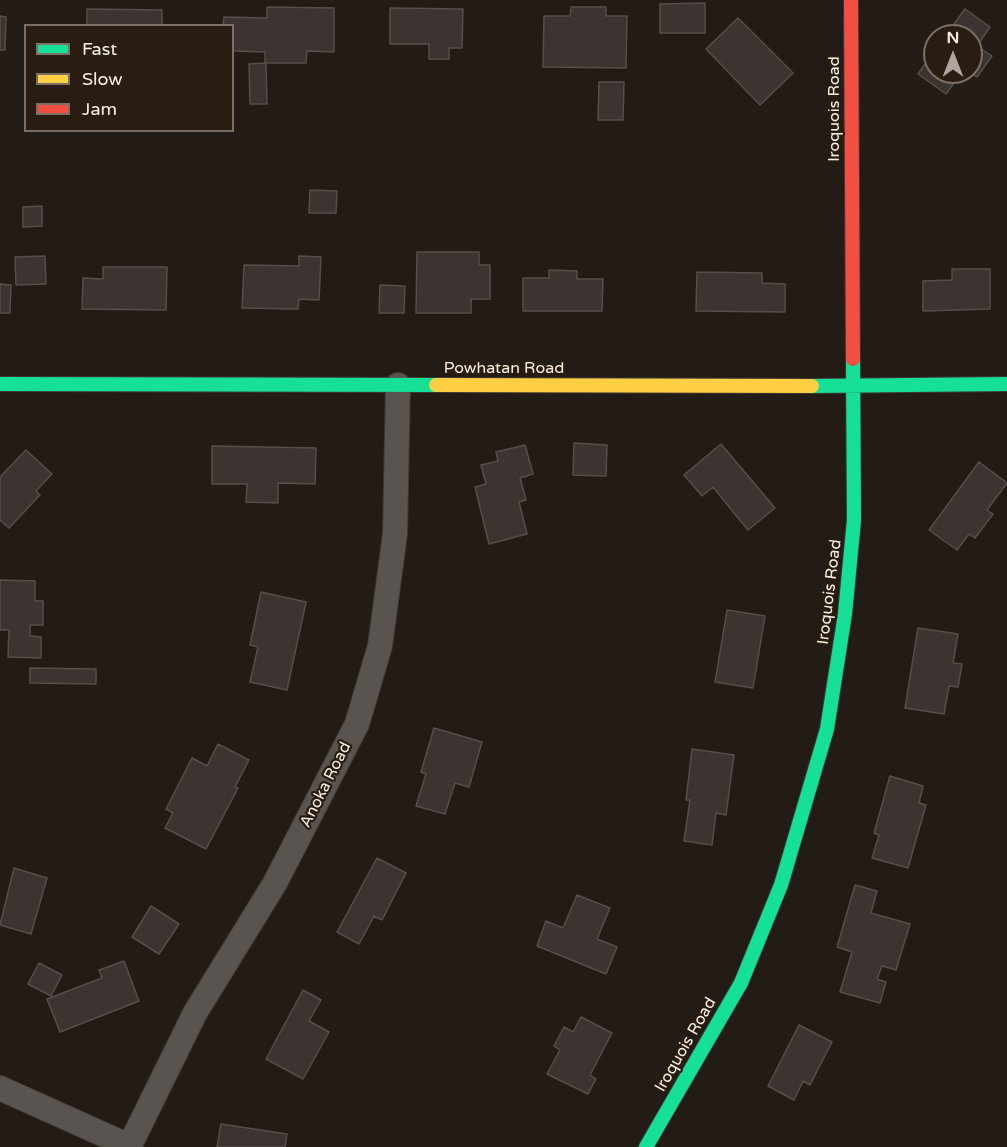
<!DOCTYPE html>
<html>
<head>
<meta charset="utf-8">
<style>
	body { margin:0 }
	#map { position:relative; width:1007px; height:1147px; overflow:hidden; background:#231c16; font-family:"Varela Round",sans-serif }
	canvas { display:block }
	.legend { position:absolute; left:24px; top:24px; width:210px; height:108px; box-sizing:border-box; background:#291c10; border:2px solid #7c7066; margin:0; padding:8px 10px; list-style:none; font-size:18px; color:#f8efe7 }
	.legend li { display:flex; align-items:center; gap:12px; height:30px }
	.legend b { width:30px; border:2px solid #7c7066 }
	.north { position:absolute; left:923px; top:24px; width:60px; height:60px; box-sizing:border-box; background:#291c10; border:2px solid #7c7066; border-radius:50%; rotate:0deg; font-size:16px; font-weight:700; line-height:24px; text-align:center; color:#f8efe7 }
	.north::after { content:''; display:block; margin:auto; width:21px; height:27px; background:#ada59e; clip-path:polygon(50% 0,100% 100%,50% 72%,0 100%) }
</style>
</head>
<body>
<div id="map">
<canvas width="1007" height="1147"></canvas>
<ul class="legend">
<li><b style="height:8px;background:#16e098"></b>Fast</li>
<li><b style="height:8px;background:#ffcf43"></b>Slow</li>
<li><b style="height:8px;background:#f24e42"></b>Jam</li>
</ul>
<div class="north">N</div>
</div>
<script>
const c = document.querySelector('canvas').getContext('2d');
c.lineJoin = 'round';
function fillPath(path, color) {
  c.fillStyle = color;
  c.fill(path, 'evenodd');
}
function shape(rows) {
  const path = new Path2D();
  for (const r of rows) {
    path.moveTo(r[0], r[1]);
    for (let i = 2; i < r.length; i += 2) path.lineTo(r[i], r[i + 1]);
  }
  return path;
}
function strokePath(path, color, width, dash) {
  c.strokeStyle = color;
  c.lineWidth = width;
  c.lineCap = dash ? 'butt' : 'round';
  c.setLineDash(dash || []);
  c.stroke(path);
}
function write(font, color, halo, rows, align = 'center') {
  c.font = font + ' "Varela Round",sans-serif';
  c.lineWidth = 4.5;
  c.setLineDash([]);
  c.textBaseline = 'middle';
  c.strokeStyle = halo;
  c.fillStyle = color;
  for (const [text, x, y, turn = 0] of rows) {
    c.save();
    c.translate(x, y);
    c.rotate((+turn || 0) * Math.PI / 180);
    c.textAlign = isNaN(turn) ? turn : align;
    if (halo) c.strokeText(text, 0, 0);
    c.fillText(text, 0, 0);
    c.restore();
  }
}
const building = shape([
	[705,3,705,33,660,33,660,4,705,3],
	[267,7,334,8,334,52,307,51,306,63,265,63,265,52,232,51,232,26,223,26,224,17,267,18,267,7],
	[571,7,606,7,606,16,627,16,626,68,543,67,544,16,570,16,571,7],
	[390,8,463,9,462,48,449,48,449,59,429,59,429,44,390,44,390,8],
	[87,9,162,10,162,26,87,26,87,9],
	[965,9,990,27,977,46,992,56,977,77,969,72,971,72,971,36,945,36,965,9],
	[0,16,6,17,5,50,0,50,0,16],
	[738,18,793,73,760,105,706,49,738,18],
	[935,50,935,72,962,72,946,94,918,74,935,50],
	[266,63,267,104,250,104,249,64,266,63],
	[599,82,624,82,623,120,598,120,599,82],
	[310,190,337,191,336,213,309,213,310,190],
	[42,206,42,226,23,227,23,207,42,206],
	[417,252,479,252,479,265,490,265,490,299,471,299,471,313,416,313,417,252],
	[45,256,46,284,16,285,15,257,45,256],
	[299,256,321,257,319,300,299,299,298,309,242,308,244,265,299,266,299,256],
	[103,267,167,267,166,310,82,309,83,278,103,279,103,267],
	[952,269,990,269,990,309,923,311,923,281,952,280,952,269],
	[549,270,577,271,577,279,603,279,602,311,523,311,523,278,549,278,549,270],
	[697,272,762,273,762,283,785,284,785,312,696,311,697,272],
	[0,284,11,285,10,313,0,313,0,284],
	[380,285,405,286,404,313,379,313,380,285],
	[574,443,607,445,606,476,573,475,574,443],
	[721,444,775,508,748,530,713,487,702,496,684,475,721,444],
	[525,445,533,474,520,478,526,500,519,502,527,534,489,544,475,487,486,484,481,465,498,461,496,452,525,445],
	[212,446,316,448,315,484,278,483,278,503,246,502,247,484,212,484,212,446],
	[26,450,52,474,36,491,40,495,9,528,0,520,0,477,26,450],
	[979,462,1007,483,987,510,993,514,975,538,969,534,957,550,929,530,979,462],
	[0,580,35,581,35,601,43,601,43,625,30,625,30,636,41,637,41,658,8,657,9,630,0,630,0,580],
	[261,592,306,602,287,690,250,682,258,647,250,645,261,592],
	[727,610,765,616,753,688,715,682,727,610],
	[918,628,958,634,953,663,962,664,958,687,949,686,944,714,905,708,918,628],
	[30,668,96,669,96,684,30,683,30,668],
	[434,728,482,742,469,787,455,783,445,814,416,806,426,774,421,772,434,728],
	[218,744,249,760,235,787,238,788,206,849,165,828,173,813,166,809,192,758,207,766,218,744],
	[692,749,734,755,726,815,716,813,712,845,684,841,690,800,686,800,692,749],
	[890,776,923,786,919,803,926,805,908,868,872,858,879,835,874,833,890,776],
	[377,858,406,873,382,920,374,916,359,944,337,932,377,858],
	[14,868,47,878,31,934,0,925,14,868],
	[855,885,877,891,871,913,910,924,896,970,882,966,877,979,886,982,880,1003,840,992,852,952,837,947,855,885],
	[577,895,610,908,597,939,617,947,606,974,537,946,546,921,563,928,577,895],
	[151,906,179,924,159,954,132,937,151,906],
	[124,961,139,1001,60,1032,47,999,102,978,99,970,124,961],
	[39,963,62,975,51,996,28,984,39,963],
	[303,990,321,1000,309,1021,329,1032,303,1079,266,1059,303,990],
	[581,1017,612,1033,590,1075,596,1079,588,1094,547,1074,560,1050,554,1046,564,1027,573,1032,581,1017],
	[799,1025,832,1042,810,1085,803,1081,794,1100,768,1086,799,1025],
	[221,1124,287,1134,285,1147,217,1147,221,1124]
]);
fillPath(building, '#3b3430');
strokePath(building, '#564e4a', 1.5);
const street = shape([
	[0,1088,129,1146],
	[129,1147,195,1013,275,883,357,724,380,646,395,534,398,385]
]);
const fast = shape([
	[0,384,436,385],
	[812,386,1007,384],
	[646,1147,741,983,781,885,827,729,845,614,854,520,853,359]
]);
const slow = shape([
	[436,385,812,386]
]);
const jam = shape([
	[851,0,853,359]
]);
strokePath(street, '#3f3934', 26);
strokePath(fast, '#3f3934', 16);
strokePath(slow, '#3f3934', 16);
strokePath(jam, '#3f3934', 16);
strokePath(street, '#59544f', 24);
strokePath(fast, '#16e098', 14);
strokePath(slow, '#ffcf43', 14);
strokePath(jam, '#f24e42', 14);
write('16px', '#f8efe7', '#291c10', [
	["Iroquois Road",835,109,-90],
	["Powhatan Road",504,369],
	["Iroquois Road",830,592,-83],
	["Anoka Road",326,785,-63],
	["Iroquois Road",686,1045,-60]
]);
</script>
</body>
</html>
